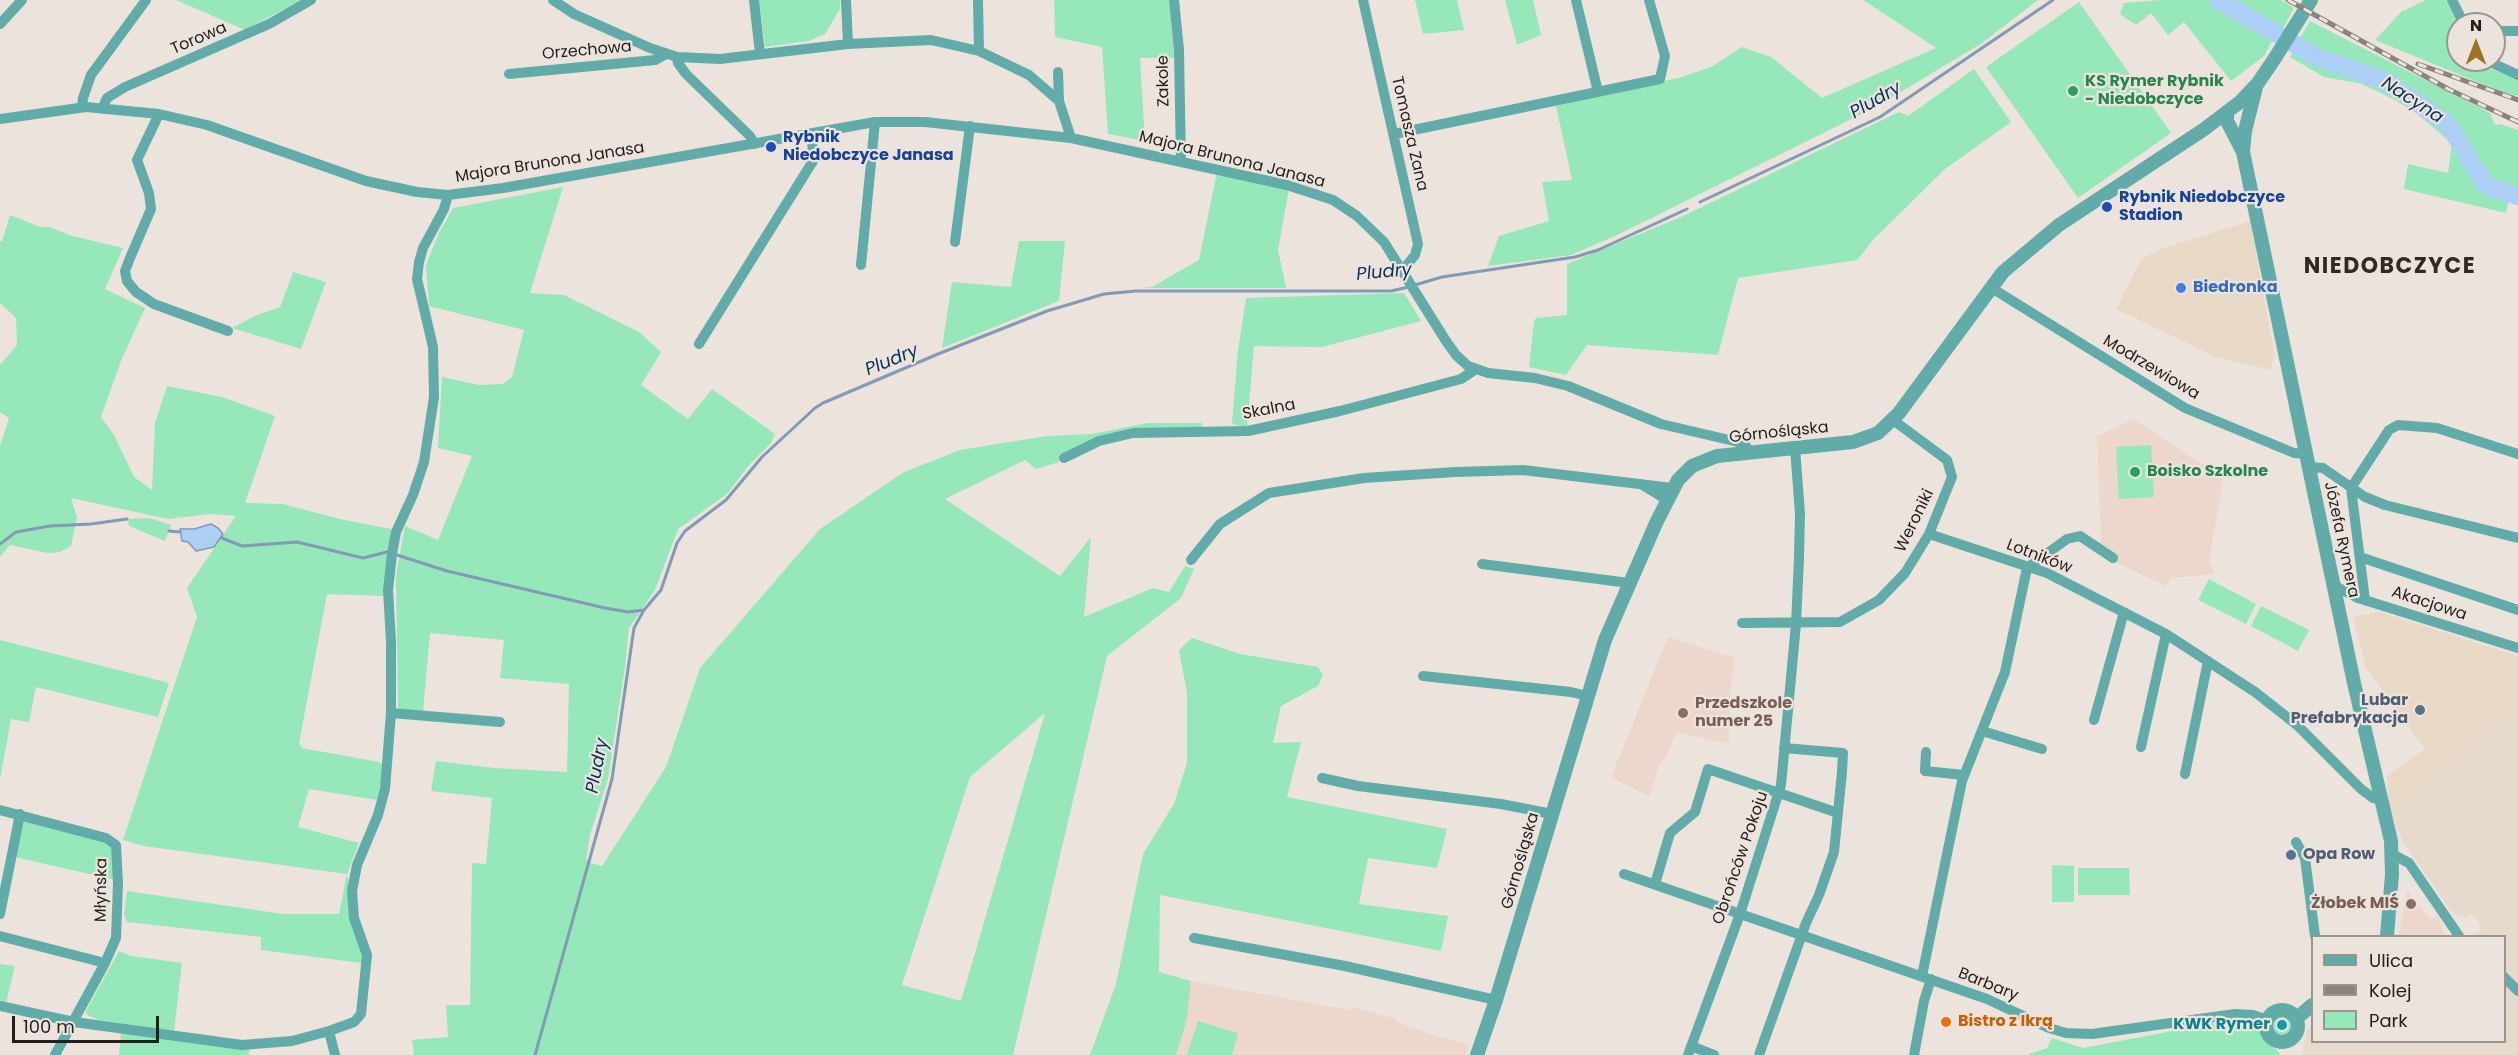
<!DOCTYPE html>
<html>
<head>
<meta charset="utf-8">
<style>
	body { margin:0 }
	#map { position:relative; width:2518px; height:1055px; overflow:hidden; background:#ece3dd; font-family:Poppins,sans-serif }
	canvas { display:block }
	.legend { position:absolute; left:2311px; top:935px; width:195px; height:108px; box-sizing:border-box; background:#ece3dd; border:2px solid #9b9590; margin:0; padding:8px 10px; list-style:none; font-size:18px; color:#221f1c }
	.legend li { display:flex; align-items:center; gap:12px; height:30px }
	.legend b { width:30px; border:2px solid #9b9590 }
	.north { position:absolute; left:2446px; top:12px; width:60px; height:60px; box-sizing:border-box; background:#ece3dd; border:2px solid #9b9590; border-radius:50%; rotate:0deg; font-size:16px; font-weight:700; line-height:24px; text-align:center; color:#221f1c }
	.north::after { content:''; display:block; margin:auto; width:21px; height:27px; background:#9c7320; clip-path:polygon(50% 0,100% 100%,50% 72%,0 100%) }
	.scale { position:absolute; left:12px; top:1016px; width:147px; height:27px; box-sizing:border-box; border:3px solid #221f1c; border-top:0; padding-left:8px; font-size:18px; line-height:21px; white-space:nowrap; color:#221f1c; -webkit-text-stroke:4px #ece3dd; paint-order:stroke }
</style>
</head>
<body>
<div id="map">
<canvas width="2518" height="1055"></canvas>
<ul class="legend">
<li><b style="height:8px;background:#61aca8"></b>Ulica</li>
<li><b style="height:8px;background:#8a847f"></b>Kolej</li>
<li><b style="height:16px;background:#96e8bb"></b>Park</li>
</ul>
<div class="north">N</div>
<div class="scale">100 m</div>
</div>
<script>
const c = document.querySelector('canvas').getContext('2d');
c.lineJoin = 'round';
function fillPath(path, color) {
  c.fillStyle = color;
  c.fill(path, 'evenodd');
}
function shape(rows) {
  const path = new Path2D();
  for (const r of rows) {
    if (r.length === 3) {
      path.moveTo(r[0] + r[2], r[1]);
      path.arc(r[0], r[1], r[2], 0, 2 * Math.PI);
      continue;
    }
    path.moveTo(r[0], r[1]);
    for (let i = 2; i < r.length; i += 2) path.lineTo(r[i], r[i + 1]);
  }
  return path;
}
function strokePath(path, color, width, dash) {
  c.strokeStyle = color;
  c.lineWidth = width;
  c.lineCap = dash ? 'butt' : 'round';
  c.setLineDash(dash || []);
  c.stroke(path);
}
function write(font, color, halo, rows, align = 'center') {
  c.font = font + ' Poppins,sans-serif';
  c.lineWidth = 4.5;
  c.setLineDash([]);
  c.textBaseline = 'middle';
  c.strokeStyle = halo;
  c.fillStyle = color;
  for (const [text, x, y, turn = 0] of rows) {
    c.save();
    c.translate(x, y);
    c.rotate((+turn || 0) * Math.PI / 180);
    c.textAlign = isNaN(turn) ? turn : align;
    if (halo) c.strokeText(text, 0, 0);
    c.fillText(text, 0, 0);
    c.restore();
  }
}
fillPath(shape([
	[2250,221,2274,353,2271,370,2216,357,2116,309,2142,258,2164,248],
	[2380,612,2518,656,2518,706,2404,799,2389,806,2387,776,2425,749,2366,668,2353,617]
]), '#e7d9c6');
fillPath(shape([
	[2518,706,2518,1055,2302,1055,2305,1037,2312,1022,2312,1042,2504,1042,2504,936,2471,936,2481,930,2478,921,2471,914,2466,917,2459,916,2450,910,2402,840,2389,806,2404,799]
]), '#e8d9cd');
fillPath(shape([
	[2134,419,2194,459,2224,475,2209,561,2215,574,2171,578,2166,586,2098,554,2092,542,2101,542,2097,436],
	[1668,637,1735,658,1730,694,1729,744,1677,732,1665,758,1661,761,1649,796,1611,777],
	[2407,890,2430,920,2438,915,2445,936,2399,936],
	[1191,981,1350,1010,1352,1007,1396,1019,1396,1022,1439,1037,1469,1045,1465,1055,1176,1055,1187,1019]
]), '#edd6cb');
fillPath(shape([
	[176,0,301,0,245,30],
	[759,0,840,0,840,9,825,34,809,41,765,47],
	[1054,0,1169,0,1175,58,1140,58,1145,141,1108,134,1102,47,1055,37],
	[1415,0,1457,0,1464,30,1423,34],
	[1505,0,1533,0,1541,35,1517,45],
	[1863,0,2038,0,1982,43,1876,107,1615,236,1571,255,1488,266,1499,236,1549,221,1542,182,1572,180,1556,106,1682,77,1711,67,1742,47,1771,57,1822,98,1936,48],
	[2161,0,2207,0,2223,7,2273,39,2264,56,2231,81,2184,22,2168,35,2151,13,2136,25,2120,14,2124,3],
	[2228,0,2281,0,2294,8,2281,32],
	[2426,0,2446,0,2459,24,2458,60,2480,60,2483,66,2518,79,2518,96,2502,92,2375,40,2401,12],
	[2079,2,2171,133,2078,198,1986,67],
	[2310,21,2490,113,2495,125,2500,124,2518,130,2518,192,2490,182,2451,121,2437,109,2390,80,2332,60,2297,43],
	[2295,49,2329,68,2359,74,2384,84,2444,124,2481,186,2491,192,2509,197,2506,213,2404,189,2408,164,2448,173,2452,144,2419,115,2395,100,2362,84,2324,77,2290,57],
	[1974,69,2011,122,1945,169,1873,240,1857,260,1738,278,1718,355,1587,345,1566,375,1529,367,1534,321,1536,318,1567,315,1567,264,1681,217,1899,112,1908,116],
	[1217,172,1289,189,1278,250,1286,288,1142,288,1152,287,1199,260],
	[563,187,530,293,564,295,639,332,661,352,641,385,688,419,712,389,775,434,771,443,750,464,727,494,678,529,655,590,629,628,625,667,608,779,590,835,586,859,591,863,602,866,666,767,700,668,820,529,904,472,960,450,1047,436,1092,434,1148,423,1202,423,1202,428,1096,440,1059,456,1059,462,1036,469,1025,460,945,499,1060,576,1091,537,1084,617,1153,588,1169,592,1185,566,1194,569,1181,598,1107,656,1013,1055,414,1055,412,1040,448,1037,446,1005,470,1005,472,863,486,864,492,798,431,791,436,761,495,768,567,772,569,684,500,678,504,640,430,633,423,712,398,709,396,575,405,526,438,540,472,456,438,448,442,377,479,385,503,384,512,377,524,330,429,306,426,265,439,233,453,208],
	[1045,713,961,1001,902,985,970,777],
	[10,215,40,227,50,227,69,235,123,248,105,289,145,308,121,361,101,417,114,435,134,477,152,490,155,423,167,386,222,397,275,416,245,503,283,504,340,519,391,529,384,596,327,594,299,743,302,748,379,762,385,766,377,800,309,789,298,827,359,843,347,874,365,953,361,963,261,950,261,937,127,922,124,914,127,891,283,914,339,914,347,874,144,846,123,840,197,617,187,588,236,516,210,514,168,519,71,498,77,517,71,546,60,552,48,553,10,545,0,557,0,446,9,418,0,412,0,365,17,345,16,318,0,303,0,241,2,241],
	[1019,241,1065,241,1059,301,942,348,952,282,1011,287],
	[293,272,326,282,301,349,232,328,255,316,280,307],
	[1404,293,1421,321,1322,347,1254,346,1247,428,1232,424,1238,350,1246,298],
	[2151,445,2154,497,2119,499,2116,447],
	[149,518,171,525,165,541,129,526,127,519],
	[2209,579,2256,604,2246,624,2198,600],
	[2261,606,2309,630,2298,651,2251,626],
	[1192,638,1240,654,1318,667,1323,675,1318,686,1281,706,1273,743,1301,742,1287,797,1447,829,1437,868,1368,858,1359,904,1448,916,1441,951,1160,895,1159,972,1191,981,1187,1019,1176,1055,1090,1055,1116,984,1143,854,1174,804,1187,763,1187,693,1179,650],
	[0,640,169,683,158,717,36,687,29,722,11,719,0,779],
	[22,818,93,837,112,847,116,880,14,857],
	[2052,865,2074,866,2074,902,2052,902],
	[2078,868,2129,868,2130,895,2078,895],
	[119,951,132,956,182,963,174,1031,99,1020,87,1015,86,1011],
	[0,964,15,966,6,1003,0,1002],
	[2283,1026,11],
	[2240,1018,2248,1020,2281,1055,2026,1055,2047,1048,2052,1038,2083,1048],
	[1198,1021,1238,1033,1232,1055,1187,1055],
	[121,1032,249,1048,249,1055,119,1055]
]), '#96e8bb');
const water = shape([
	[211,524,218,528,223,534,214,547,196,551,188,542,182,541,180,529,194,529,211,524]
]);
fillPath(water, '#adcff5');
strokePath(water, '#839ab4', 1.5);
strokePath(shape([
	[2321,59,2323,53],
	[1700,202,1880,117,2053,0],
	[1415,285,1442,277,1575,257,1598,250,1687,209],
	[169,531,180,532],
	[222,538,242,546,297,542,363,558,387,552],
	[0,544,16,532,50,526,91,524,127,519],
	[397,555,447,571,605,608,628,612,644,610],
	[535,1055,612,779,634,628,644,610,661,590,677,543,685,531,726,500,762,457,815,408,823,403,938,354,1047,311,1104,294,1136,291,1391,291,1409,287]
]), '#839ab4', 3);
strokePath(shape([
	[2218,0,2317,57,2387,82,2448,124,2485,184,2494,189,2518,196]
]), '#adcff5', 18);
strokePath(shape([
	[553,0,574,14,650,48,677,57,720,59,848,44,931,40,979,51,1029,75,1059,101,1071,138],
	[754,0,760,54],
	[846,0,848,44],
	[978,0,979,51],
	[1174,0,1179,50,1181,162],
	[1363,0,1418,244,1415,255,1403,270],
	[1576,0,1598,92],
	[2452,0,2464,24],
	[0,24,22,0],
	[2494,31,2518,31],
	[677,57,678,63,686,74,750,136,754,144],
	[2486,60,2518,75],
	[1058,72,1059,101],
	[509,74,655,60,666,54],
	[82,107,83,98,91,75,146,0],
	[103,107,107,98,125,87,269,24,311,0],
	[159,114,137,160,149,193,151,209,130,258,125,271,127,281,136,292,154,304,228,331],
	[0,119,86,107,159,114,207,125,366,181,417,192,448,195,503,188,875,122,925,122,1071,138,1287,185,1333,200,1357,216,1384,242,1446,341,1456,355,1468,366,1488,373,1535,378,1568,386,1661,424,1738,442,1746,446,1750,452],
	[1394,134,1660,79,1665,56,1649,0],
	[955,242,970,126],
	[861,265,875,122],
	[1990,287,2185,408,2294,453,2306,454],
	[699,344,813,161,812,133],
	[1064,458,1099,441,1133,433,1248,431,1340,411,1461,379,1476,369],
	[2309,467,2323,468,2365,497,2385,505,2518,538],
	[1641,484,1667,500],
	[1929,534,2047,573,2166,634,2255,692,2297,725,2361,789,2373,798,2380,799],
	[2360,557,2518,610],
	[1191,560,1220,524,1269,493,1364,478,1455,472,1523,470,1672,488],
	[1482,564,1629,583],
	[2333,585,2358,598,2518,648],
	[2365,600,2351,488,2389,430,2398,425,2437,428,2518,454],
	[1742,623,1840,622,1879,600,1905,573,1929,534,1952,477,1947,460,1893,420],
	[1423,676,1571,692,1587,696],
	[391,713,500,722],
	[2094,720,2124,612],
	[1982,731,2042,749],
	[2141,747,2166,634],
	[1926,752,1925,771,1964,775],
	[2185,774,2208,661],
	[1322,778,1358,786,1501,804,1552,814],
	[0,810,106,838,116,845,118,883,116,938,105,963,55,1055],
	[2296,842,2305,858,2315,936],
	[2392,854,2409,863,2459,936],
	[1624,874,1987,999,2049,1028,2066,1033,2092,1034,2235,1014,2253,1015,2267,1020],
	[1655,884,1670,833,1695,812,1708,769,1838,813],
	[0,914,20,814],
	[0,936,105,963],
	[1194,938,1345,966,1496,1000],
	[1922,976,1962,781,2005,672,2027,568,2067,539,2080,536,2113,558],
	[2504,977,2518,991],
	[0,1006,74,1022,242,1045,292,1041,329,1031,354,1022,361,1014,367,955,354,918,352,891,357,865,378,815,385,789,391,713,391,642,388,590,392,554,396,532,413,495,424,462,434,397,433,347,417,279,419,262,423,248,444,209,448,195],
	[329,1031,335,1055],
	[1691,1046,1714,1055],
	[1688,1055,1740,914,1781,785,1796,624,1799,558,1800,514,1795,448],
	[1759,1055,1806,923,1819,895,1834,852,1842,772,1843,753,1784,748],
	[1914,1055,1924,1001,1931,979]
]), '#61aca8', 10);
strokePath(shape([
	[2227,112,2227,121,2243,152,2354,683,2391,841,2392,874,2387,936],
	[2243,152,2245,131,2256,87],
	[2282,1026,16],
	[2297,1018,2312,1005],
	[1477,1055,1496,1000,1605,640,1657,521,1678,480,1692,466,1717,456,1853,442,1878,433,1899,413,2003,272,2059,225,2203,130,2240,102,2258,83,2275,58,2311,0]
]), '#61aca8', 14);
const rail = shape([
	[2288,0,2448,89,2518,122],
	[2418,64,2518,100]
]);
strokePath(rail, '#8a847f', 5);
strokePath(rail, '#ece3dd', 3, [9]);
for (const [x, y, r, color] of [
	[2073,91,6,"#2e9e5b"],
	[771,147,6,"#1a4fb4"],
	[2107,207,6,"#1a4fb4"],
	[2181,288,6,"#3f7fe0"],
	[2135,472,6,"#2e9e5b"],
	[2420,710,6,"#5c6f8a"],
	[1683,713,6,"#8d6e63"],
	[2291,855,6,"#5c6f8a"],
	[2411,904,6,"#8d6e63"],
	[1946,1022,6,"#e8710a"],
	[2282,1025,6,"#0f9aa8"]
]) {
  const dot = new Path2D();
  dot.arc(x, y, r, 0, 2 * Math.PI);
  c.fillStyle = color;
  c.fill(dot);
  strokePath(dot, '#ece3dd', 2);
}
write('16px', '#221f1c', '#ece3dd', [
	["Torowa",199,39,-23],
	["Orzechowa",587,51,-5],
	["Zakole",1164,81,-91],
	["Tomasza Zana",1409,134,77],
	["Majora Brunona Janasa",1232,160,14],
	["Majora Brunona Janasa",550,163,-9],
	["Modrzewiowa",2151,368,31],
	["Skalna",1269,410,-11],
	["Górnośląska",1779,433,-6],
	["Weroniki",1915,521,-64],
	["Józefa Rymera",2341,540,78],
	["Lotników",2039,557,21],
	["Akacjowa",2429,604,18],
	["Obrońców Pokoju",1741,858,-71],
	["Górnośląska",1521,861,-74],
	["Młyńska",102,890,-89],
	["Barbary",1988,985,22]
]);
write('bold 16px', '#27864d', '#ece3dd', [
	["KS Rymer Rybnik",2085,82],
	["- Niedobczyce",2085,100],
	["Boisko Szkolne",2147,472]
], 'left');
write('bold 16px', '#164399', '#ece3dd', [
	["Rybnik",783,138],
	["Niedobczyce Janasa",783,156],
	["Rybnik Niedobczyce",2119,198],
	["Stadion",2119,216]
], 'left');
write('bold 16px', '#366cbe', '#ece3dd', [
	["Biedronka",2193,288]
], 'left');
write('bold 16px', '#4e5e75', '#ece3dd', [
	["Lubar",2408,701],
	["Prefabrykacja",2408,719],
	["Opa Row",2303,855,"left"]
], 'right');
write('bold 16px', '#785e54', '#ece3dd', [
	["Przedszkole",1695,704],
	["numer 25",1695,722],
	["Żłobek MIŚ",2399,904,"right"]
], 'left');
write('bold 16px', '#c56008', '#ece3dd', [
	["Bistro z Ikrą",1958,1022]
], 'left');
write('bold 16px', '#0d838f', '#ece3dd', [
	["KWK Rymer",2270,1025]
], 'right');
write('italic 18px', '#073258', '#ece3dd', [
	["Pludry",1876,101,-30],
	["Nacyna",2412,101,33],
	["Pludry",1384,273,-5],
	["Pludry",892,361,-22],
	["Pludry",598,766,-79]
]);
c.letterSpacing = '1.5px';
write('bold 22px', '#302a25', '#ece3dd', [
	["NIEDOBCZYCE",2390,267]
]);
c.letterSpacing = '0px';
</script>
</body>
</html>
